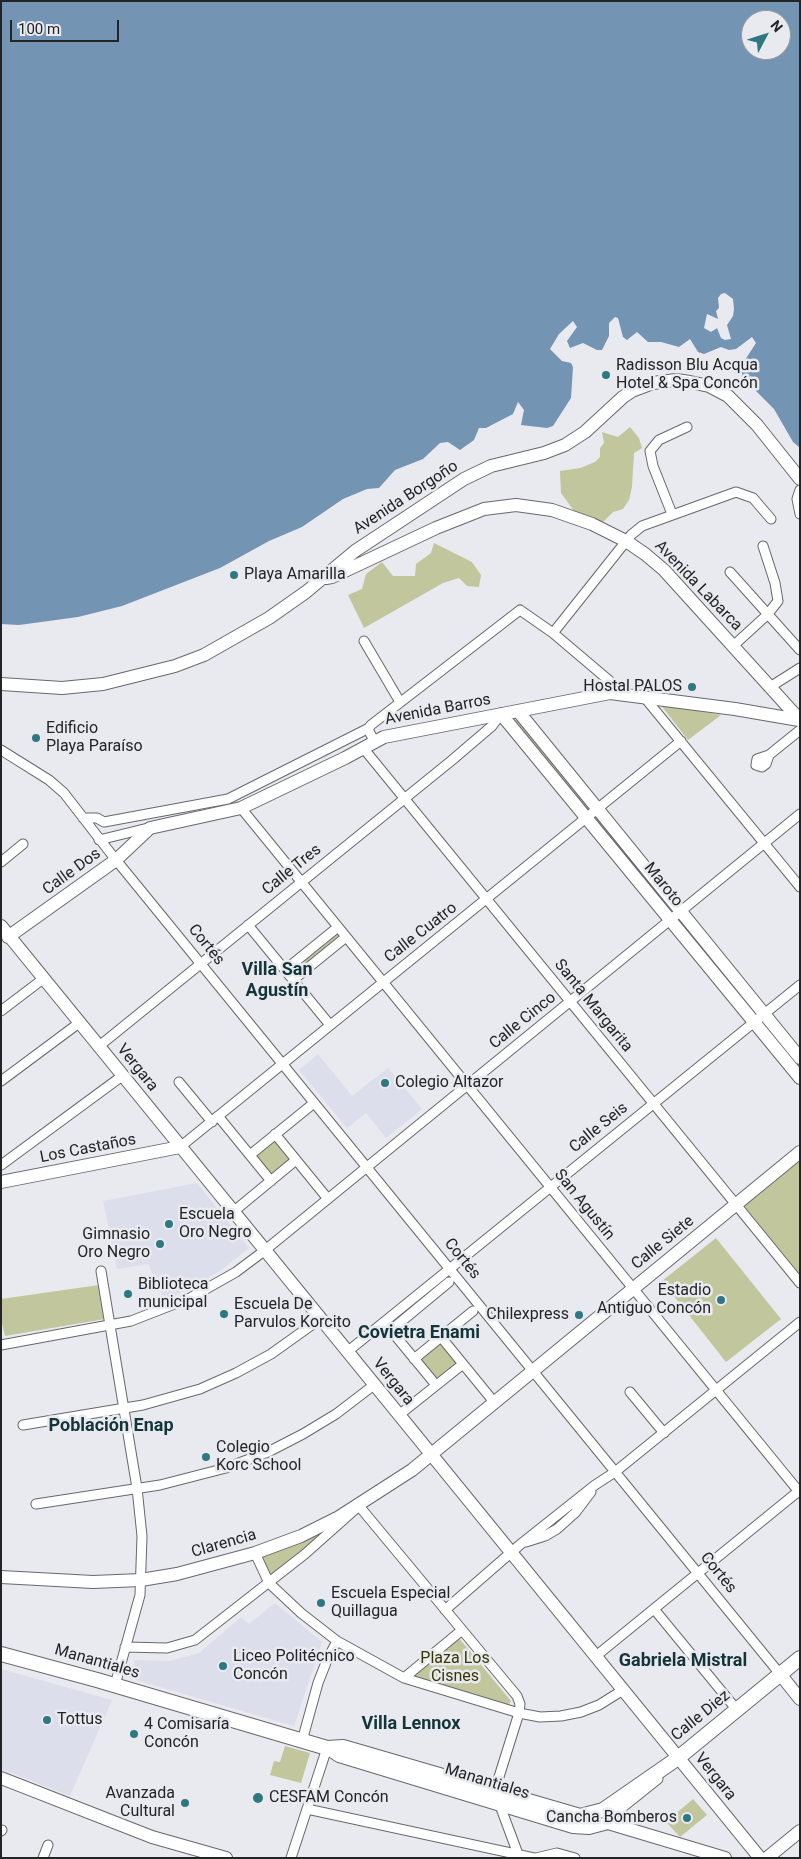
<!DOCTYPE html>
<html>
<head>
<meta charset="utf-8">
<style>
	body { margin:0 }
	#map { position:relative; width:801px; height:1859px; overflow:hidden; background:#e9eaf0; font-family:Roboto,sans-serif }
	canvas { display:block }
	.frame { position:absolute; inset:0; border:2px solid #232426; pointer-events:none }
	.north { position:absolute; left:741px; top:10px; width:50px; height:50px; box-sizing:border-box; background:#e9eaf0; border:1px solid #9a9b9f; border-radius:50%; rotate:50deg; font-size:14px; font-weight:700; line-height:20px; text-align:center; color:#232426 }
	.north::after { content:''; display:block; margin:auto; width:18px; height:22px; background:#2f7880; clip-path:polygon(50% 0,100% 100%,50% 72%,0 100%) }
	.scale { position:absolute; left:10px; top:20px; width:109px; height:22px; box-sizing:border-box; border:2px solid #232426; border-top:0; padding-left:6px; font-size:15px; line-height:18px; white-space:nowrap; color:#232426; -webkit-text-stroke:4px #e9eaf0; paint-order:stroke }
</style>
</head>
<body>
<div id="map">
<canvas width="801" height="1859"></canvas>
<div class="frame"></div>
<div class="north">N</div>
<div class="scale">100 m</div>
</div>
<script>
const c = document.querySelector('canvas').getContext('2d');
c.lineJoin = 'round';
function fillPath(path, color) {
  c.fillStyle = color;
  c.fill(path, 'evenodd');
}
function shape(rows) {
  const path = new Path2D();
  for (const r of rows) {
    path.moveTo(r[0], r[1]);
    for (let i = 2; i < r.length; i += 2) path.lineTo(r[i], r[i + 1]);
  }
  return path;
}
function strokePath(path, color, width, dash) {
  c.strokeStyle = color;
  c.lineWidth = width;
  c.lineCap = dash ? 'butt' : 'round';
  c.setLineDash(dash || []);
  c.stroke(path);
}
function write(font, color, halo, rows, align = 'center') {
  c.font = font + ' Roboto,sans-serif';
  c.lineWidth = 5;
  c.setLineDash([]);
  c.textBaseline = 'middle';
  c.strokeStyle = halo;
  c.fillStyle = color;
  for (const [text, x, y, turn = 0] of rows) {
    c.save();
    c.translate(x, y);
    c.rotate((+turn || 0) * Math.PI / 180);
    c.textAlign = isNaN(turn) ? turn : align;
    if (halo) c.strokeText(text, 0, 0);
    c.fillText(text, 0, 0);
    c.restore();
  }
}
fillPath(shape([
	[318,1054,352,1096,388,1068,422,1109,386,1138,366,1113,347,1128,299,1070],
	[197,1183,249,1248,220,1271,165,1301,148,1264,117,1269,103,1201],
	[275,1603,322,1642,294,1726,129,1678,135,1660,170,1661,199,1653,241,1617,249,1624],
	[1,1669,112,1700,70,1796,1,1769]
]), '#dddeeb');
fillPath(shape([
	[630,427,639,438,642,448,634,453,632,487,629,500,623,509,613,512,602,523,574,511,561,493,560,471,580,468,595,462,600,457,600,448,604,443,602,432,618,437],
	[434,543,472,562,481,575,479,587,467,586,459,578,443,583,364,628,348,595,362,589,366,574,382,562,393,576,415,576,416,564,431,553],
	[660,704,721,715,688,740],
	[520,718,592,807,586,812,511,722],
	[601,818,672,905,671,909,666,910,595,823,596,819],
	[337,931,342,938,294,977,289,970],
	[275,1139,292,1160,271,1176,254,1155],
	[800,1160,800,1280,741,1208],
	[716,1238,781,1319,726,1362,662,1281],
	[99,1285,105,1319,5,1336,1,1319,1,1299],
	[440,1342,457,1363,437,1380,419,1359],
	[330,1528,270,1575,260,1554],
	[458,1637,511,1701,507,1708,415,1679,414,1672],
	[285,1746,310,1753,301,1783,270,1775,274,1761,280,1762],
	[693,1799,707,1815,680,1837,666,1822]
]), '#c2c69d');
fillPath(shape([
	[1,1,800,1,800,448,793,442,774,409,744,379,741,371,743,363,756,343,752,337,736,349,729,350,721,347,704,354,698,352,690,339,679,347,661,342,648,342,637,332,627,340,623,337,618,318,615,317,609,323,609,336,602,350,597,350,583,343,570,348,567,341,577,327,573,321,559,334,550,349,562,361,571,363,573,367,571,398,553,426,547,428,521,425,524,410,518,402,513,414,486,428,479,428,474,440,460,450,448,442,440,443,423,459,395,470,379,488,367,489,343,499,302,527,269,541,220,568,122,606,78,617,19,625,1,624],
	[751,20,781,20,781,50,751,50],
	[725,293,733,299,734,309,733,316,727,325,731,339,725,340,721,338,717,328,711,332,704,328,707,314,718,319,716,311,719,308,718,298,721,294]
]), '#7494b3');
const street = shape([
	[800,490,797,499,800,514],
	[672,514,653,466,650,451,659,440,687,427],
	[730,572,800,650],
	[553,633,631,535,642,526,736,492,753,498,771,519],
	[364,641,400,702],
	[733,646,767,615,778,601,775,583,763,546],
	[770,687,800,668],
	[645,698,800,887],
	[374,741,368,729,371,725,520,610,553,633,625,694],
	[364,749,800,1283],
	[1,750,49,780,64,793,112,855,780,1674],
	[769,755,766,764,762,767,756,765,757,759,769,755,800,730],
	[241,808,800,1493],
	[83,818,97,818,104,822,228,799,369,728],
	[99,840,148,828],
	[1,862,23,844],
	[248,925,330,1025],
	[285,970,338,927],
	[293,980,346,937],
	[1,1011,43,979],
	[98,1047,451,761,492,726,501,714],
	[1,1081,79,1023],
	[179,1082,212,1122],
	[218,1116,271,1181],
	[275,1134,328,1199],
	[180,1147,681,741],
	[250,1155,314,1103],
	[1,1165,122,1076],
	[233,1212,296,1160],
	[101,1271,137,1488,142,1536,140,1595,115,1685],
	[384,1322,436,1385],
	[391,1330,449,1282],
	[441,1337,494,1402],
	[1,1345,131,1321,190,1298,236,1272,264,1251,800,814],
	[347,1352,800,985],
	[414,1359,473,1311],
	[630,1392,664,1433],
	[399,1415,463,1364],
	[23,1425,143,1405,200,1389,236,1373,271,1354,320,1319],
	[36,1504,160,1485,226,1468,268,1452,303,1434,336,1414,374,1385],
	[526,1542,545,1536,557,1529,575,1513,591,1492],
	[255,1553,269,1583,301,1613,337,1641,404,1678,519,1713,540,1717,561,1716,581,1712,599,1705,623,1690],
	[654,1609,737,1710],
	[445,1610,522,1543,595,1485,615,1472,800,1322],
	[125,1647,167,1648,195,1640,305,1554,359,1506,517,1696,520,1704,519,1713,498,1780],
	[596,1656,800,1490],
	[404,1678,462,1630],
	[302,1741,318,1683,327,1660,337,1641],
	[499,1803,518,1854],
	[307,1809,534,1858],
	[613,1815,658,1779],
	[1,1831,2,1830],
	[43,1858,48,1845],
	[291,1858,327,1748],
	[536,1858,557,1853,575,1858]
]);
const secondary = shape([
	[326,578,332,577,436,528,484,509,516,505,552,510,592,524,626,541,645,554,664,570,800,720],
	[1,684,62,688,103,684,175,666,204,655,269,618,306,592,355,551,464,479,491,466,544,453,565,445,585,432,623,397,632,391,653,383,676,380,690,382,709,386,728,396,757,425,800,479],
	[518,711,800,1058],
	[501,714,800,1078],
	[1,926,760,1858],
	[8,937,116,860,150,828,241,808,345,758,384,737,610,693,735,709,799,720],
	[1,1182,180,1147],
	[1,1577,93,1582,141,1580,177,1574,255,1553,301,1536,339,1517,412,1470,800,1152],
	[780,1674,800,1699],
	[327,1748,339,1756,573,1827,589,1828,608,1823,725,1858],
	[1,1778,152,1837,226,1858],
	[767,1858,800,1831]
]);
const primary = shape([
	[1,1654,97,1680,327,1748,343,1747,580,1816,603,1810,678,1758,800,1658]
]);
strokePath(street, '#67686d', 11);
strokePath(secondary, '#67686d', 14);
strokePath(primary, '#67686d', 16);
strokePath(street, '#fff', 9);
strokePath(secondary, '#fff', 12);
strokePath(primary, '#fff', 14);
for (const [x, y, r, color] of [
	[606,375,5,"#2f7880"],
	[234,575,5,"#2f7880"],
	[692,687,5,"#2f7880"],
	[36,738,5,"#2f7880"],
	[385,1083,5,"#2f7880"],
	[169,1224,5,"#2f7880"],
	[160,1244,5,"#2f7880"],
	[128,1294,5,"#2f7880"],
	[721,1300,5,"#2f7880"],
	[224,1314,5,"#2f7880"],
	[579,1315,5,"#2f7880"],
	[206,1457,5,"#2f7880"],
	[321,1603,5,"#2f7880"],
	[223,1666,5,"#2f7880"],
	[47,1720,5,"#2f7880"],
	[134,1734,5,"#2f7880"],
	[258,1798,6,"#2f7880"],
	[185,1803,5,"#2f7880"],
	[687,1818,5,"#2f7880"]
]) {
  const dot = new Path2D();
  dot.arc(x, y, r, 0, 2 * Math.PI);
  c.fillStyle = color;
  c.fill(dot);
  strokePath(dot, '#e9eaf0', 2);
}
write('16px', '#232426', '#e9eaf0', [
	["Radisson Blu Acqua",616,366],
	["Hotel & Spa Concón",616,384],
	["Playa Amarilla",244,575],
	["Hostal PALOS",682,687,"right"],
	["Edificio",46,729],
	["Playa Paraíso",46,747],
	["Colegio Altazor",395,1083],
	["Escuela",179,1215],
	["Oro Negro",179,1233],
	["Gimnasio",150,1235,"right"],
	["Oro Negro",150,1253,"right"],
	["Biblioteca",138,1285],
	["municipal",138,1303],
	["Estadio",711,1291,"right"],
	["Antiguo Concón",711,1309,"right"],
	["Escuela De",234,1305],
	["Parvulos Korcito",234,1323],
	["Chilexpress",569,1315,"right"],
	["Colegio",216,1448],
	["Korc School",216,1466],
	["Escuela Especial",331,1594],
	["Quillagua",331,1612],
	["Liceo Politécnico",233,1657],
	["Concón",233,1675],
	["Tottus",57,1720],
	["4 Comisaría",144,1725],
	["Concón",144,1743],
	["Avanzada",175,1794,"right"],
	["Cultural",175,1812,"right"],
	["CESFAM Concón",269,1798],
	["Cancha Bomberos",677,1818,"right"]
], 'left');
write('16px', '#232426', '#e9eaf0', [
	["Avenida Borgoño",406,498,-33],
	["Avenida Labarca",698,586,46],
	["Avenida Barros",438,710,-11],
	["Calle Tres",292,870,-39],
	["Calle Dos",72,872,-36],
	["Maroto",663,885,51],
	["Calle Cuatro",421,933,-38],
	["Cortés",206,945,51],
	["Santa Margarita",593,1006,51],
	["Calle Cinco",523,1021,-39],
	["Vergara",137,1068,51],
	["Calle Seis",599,1128,-39],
	["Los Castaños",88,1149,-11],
	["San Agustín",584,1205,51],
	["Calle Siete",663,1243,-39],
	["Cortés",462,1259,51],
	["Vergara",393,1382,51],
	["Clarencia",224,1544,-16],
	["Cortés",718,1573,51],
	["Manantiales",97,1662,16],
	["Calle Diez",701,1716,-39],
	["Vergara",715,1777,51],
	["Manantiales",487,1782,17]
]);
write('16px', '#353701', '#e9eaf0', [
	["Plaza Los",455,1659],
	["Cisnes",455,1677]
]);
write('bold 18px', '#133539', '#e9eaf0', [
	["Villa San",277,970],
	["Agustín",277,991],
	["Covietra Enami",419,1333],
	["Población Enap",111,1426],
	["Gabriela Mistral",683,1661],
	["Villa Lennox",411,1724]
]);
</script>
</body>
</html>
